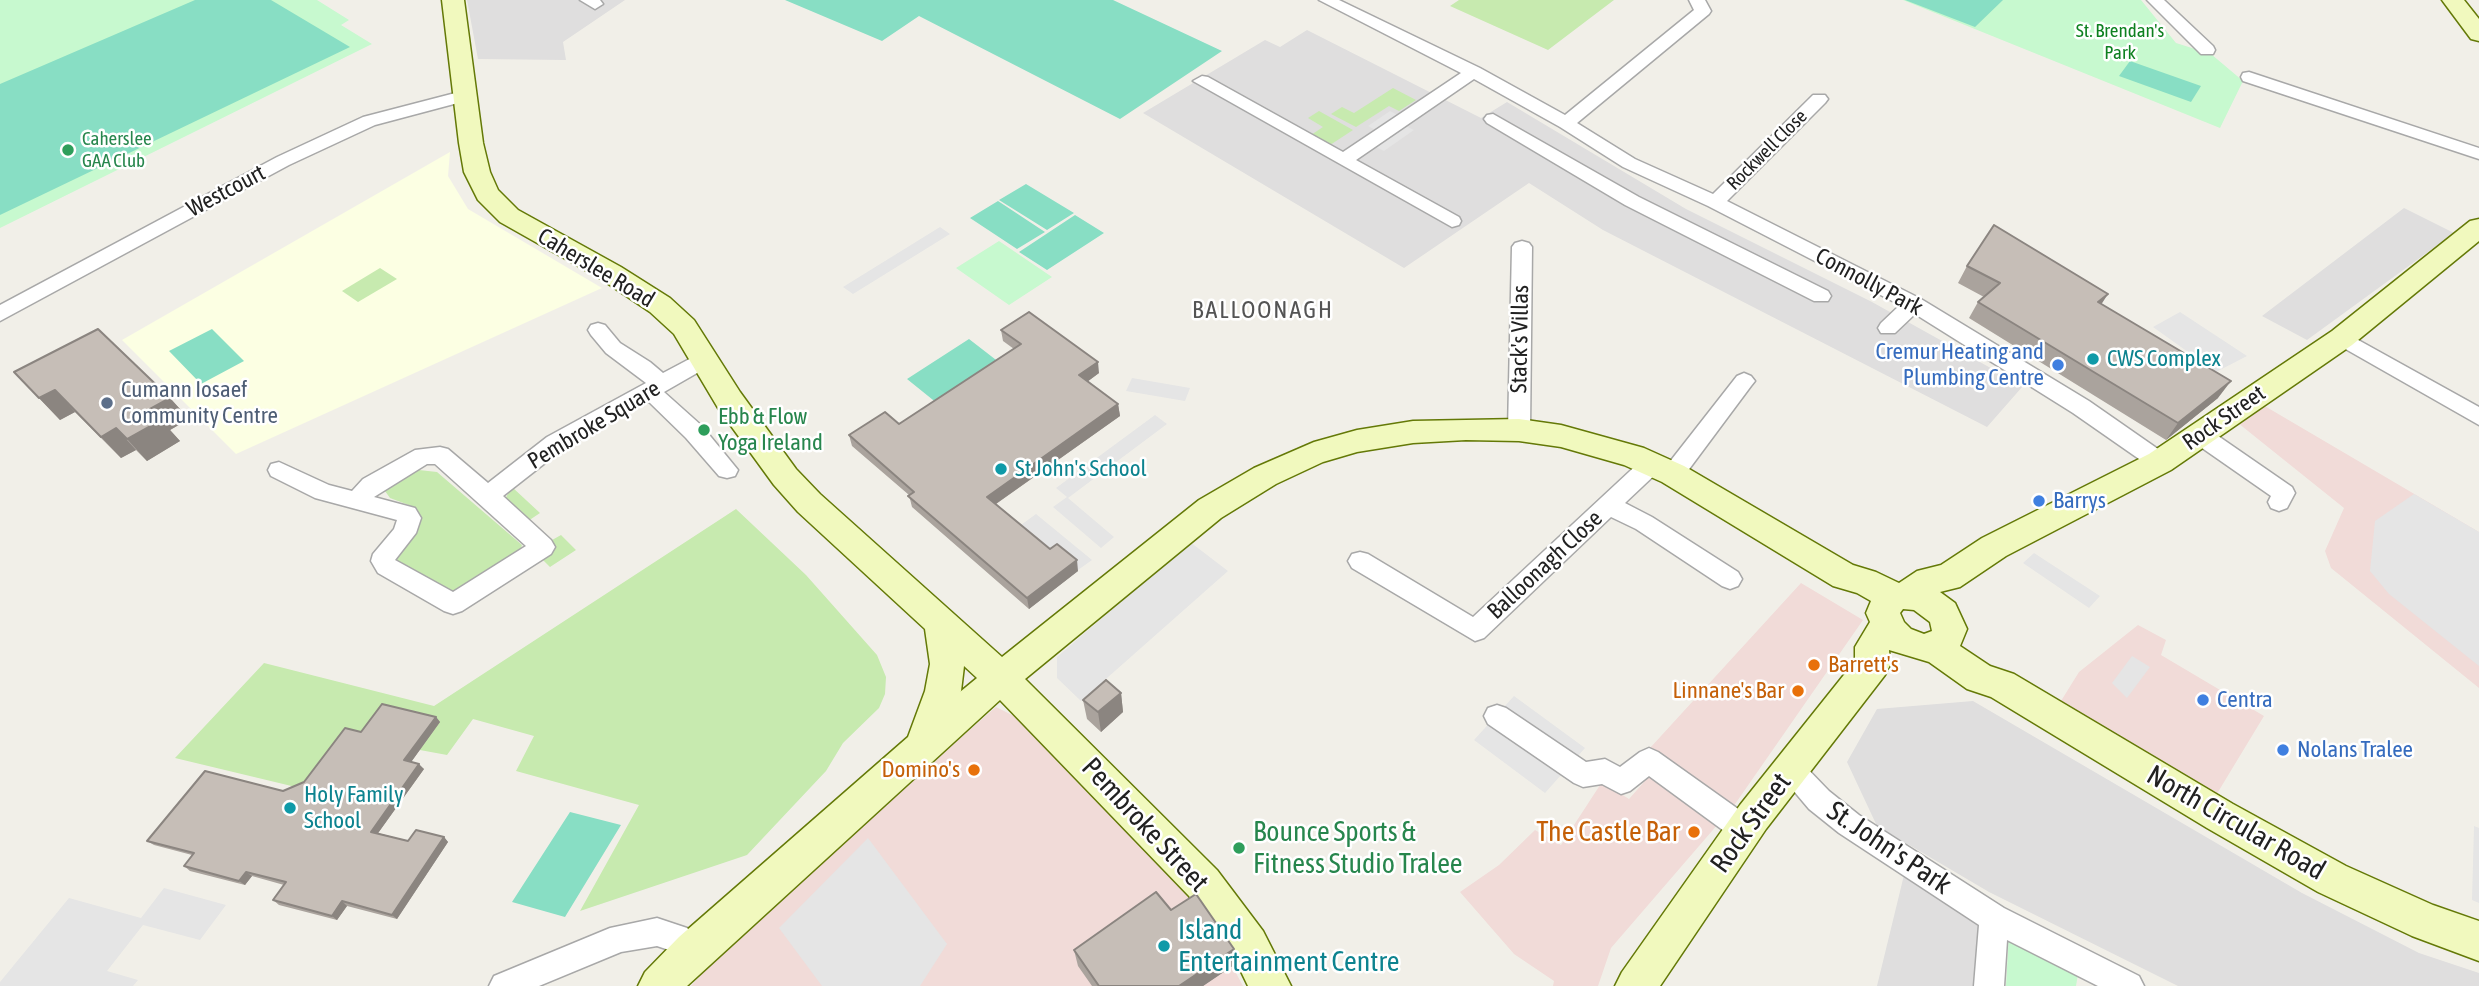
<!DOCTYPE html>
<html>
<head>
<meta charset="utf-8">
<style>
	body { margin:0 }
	canvas { display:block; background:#f1efe8 }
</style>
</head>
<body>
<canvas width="2479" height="986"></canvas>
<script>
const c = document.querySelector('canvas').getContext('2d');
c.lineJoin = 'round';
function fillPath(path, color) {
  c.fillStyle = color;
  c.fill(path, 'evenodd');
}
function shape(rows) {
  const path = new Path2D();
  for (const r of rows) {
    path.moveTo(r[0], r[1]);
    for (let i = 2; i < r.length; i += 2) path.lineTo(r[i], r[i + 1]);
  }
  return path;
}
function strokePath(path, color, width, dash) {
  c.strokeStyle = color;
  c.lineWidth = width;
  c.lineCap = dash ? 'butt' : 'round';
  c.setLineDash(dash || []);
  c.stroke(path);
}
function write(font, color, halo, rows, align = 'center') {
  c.font = font + ' "Asap Condensed",sans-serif';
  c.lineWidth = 5;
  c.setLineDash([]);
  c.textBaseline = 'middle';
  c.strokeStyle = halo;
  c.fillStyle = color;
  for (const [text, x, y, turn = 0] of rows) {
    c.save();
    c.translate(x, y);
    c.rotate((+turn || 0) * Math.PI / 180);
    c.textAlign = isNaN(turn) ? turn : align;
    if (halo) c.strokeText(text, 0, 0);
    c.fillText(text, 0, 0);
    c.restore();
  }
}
fillPath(shape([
	[467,0,625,0,563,42,566,60,478,59],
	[1307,30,1481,118,1507,102,1686,209,1872,302,2023,386,1987,427,1603,230,1529,183,1404,268,1143,113,1265,40,1280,47],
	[2404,208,2454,233,2307,340,2262,316],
	[1973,701,2302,893,2419,953,2479,973,2479,986,2178,986,1989,892,1877,826,1847,762,1877,709],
	[1904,875,1981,920,1974,986,1877,986]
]), '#dfdede');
fillPath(shape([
	[2263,405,2479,532,2479,688,2331,568,2325,551,2344,508,2238,423],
	[1801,583,1863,620,1733,807,1650,748],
	[2138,625,2166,640,2161,655,2264,716,2215,797,2056,709,2079,672],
	[996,707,1022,720,1100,791,1201,908,1243,986,691,986,749,922],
	[1652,773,1718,824,1611,948,1598,986,1553,986,1554,981,1514,954,1460,892,1499,865,1535,830,1561,845,1602,782,1629,799]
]), '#f1dbd8');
fillPath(shape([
	[450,152,448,176,468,209,602,288,236,454,122,340]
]), '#fcffe3');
fillPath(shape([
	[1459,0,1614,0,1548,50,1450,6],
	[1393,88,1416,100,1399,111,1389,106,1356,127,1331,114,1342,107,1354,113],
	[1319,111,1353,130,1330,145,1311,135,1323,127,1308,118],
	[380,268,397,279,358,302,342,291],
	[419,470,437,472,522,545,520,551,465,588,453,591,437,588,397,567,396,561,419,520,419,512,414,507,390,498,385,491,391,483,408,473],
	[512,487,540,513,525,523,505,499],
	[736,509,806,575,877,655,886,677,885,694,879,708,843,743,826,771,747,855,580,911,639,805,516,771,534,736,473,719,447,755,344,736,304,789,175,758,264,663,434,706],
	[561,535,576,550,550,567,541,558,545,544]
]), '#c7eaaf');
fillPath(shape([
	[0,0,317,0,349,20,341,25,372,44,0,228],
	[1903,0,2141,0,2176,43,2211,54,2243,81,2220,128],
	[999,241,1052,277,1009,305,956,268],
	[2009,933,2079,968,2076,986,2006,986]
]), '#c7f9cf');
fillPath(shape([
	[195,0,271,0,350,47,0,215,0,84],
	[785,0,1113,0,1222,51,1120,119,919,16,882,41],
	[1905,0,2003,0,1975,27],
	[2130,61,2201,86,2191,102,2119,76],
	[1026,184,1074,213,1047,230,999,200],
	[998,201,1045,232,1017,249,970,218],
	[1075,215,1104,233,1047,270,1019,252],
	[212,329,244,361,201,384,169,351],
	[969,339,1000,363,938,404,907,379],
	[570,812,621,825,565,917,512,902]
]), '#88dec4');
fillPath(shape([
	[1390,111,1409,121,1404,125,1414,130,1384,151,1372,145,1385,135,1368,126],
	[940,227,950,234,853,294,843,287],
	[2180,312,2247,356,2216,372,2153,327],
	[1132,378,1190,388,1185,401,1126,391],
	[1155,415,1167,424,1068,498,1114,537,1101,548,1053,507,1067,497,1056,488],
	[2414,494,2479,532,2479,666,2389,594,2370,571,2375,521],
	[1036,514,1092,560,1078,570,1021,525],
	[1190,542,1228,571,1081,701,1057,678,1057,657],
	[2034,553,2100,596,2089,608,2023,563],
	[2132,656,2150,667,2127,698,2112,683],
	[1514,696,1585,748,1545,793,1474,740],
	[2474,826,2479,828,2479,903,2472,900],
	[868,838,947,944,920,986,822,986,779,928],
	[164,888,226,905,200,940,143,925,107,971,138,980,133,986,0,986,0,982,69,898,141,918]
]), '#e5e5e5');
const minor = shape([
	[580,0,600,0,603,4,595,9,580,0],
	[1319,0,1339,0,1480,68,1565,115,1694,10,1689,0,1705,0,1711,11,1709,14,1577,123,1635,159,1713,194,1813,95,1825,95,1828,99,1825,103,1727,201,1921,299,2089,401,2168,456,2171,462,2168,468,2160,470,2152,468,2073,413,1915,314,1895,333,1881,333,1878,328,1881,323,1900,305,1708,206,1623,167,1560,127,1474,79,1356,160,1459,217,1461,221,1459,225,1452,227,1193,81,1202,76,1208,77,1343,152,1461,73,1319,0],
	[2147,0,2164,0,2213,46,2215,50,2213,54,2201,54,2147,0],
	[2249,72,2479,148,2479,159,2243,81,2241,77,2243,73,2249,72],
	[463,91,469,92,472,96,469,100,375,125,289,165,0,321,0,305,277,157,363,117,463,91],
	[1493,114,1639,197,1828,291,1831,296,1828,301,1814,301,1625,205,1487,123,1484,119,1487,115,1493,114],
	[1522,241,1529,243,1532,247,1530,430,1527,436,1519,438,1511,436,1508,430,1512,247,1515,243,1522,241],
	[598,323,605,325,620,343,650,362,663,373,697,355,704,353,711,355,714,360,711,365,664,392,702,426,738,470,735,476,727,478,719,476,686,438,648,401,563,449,503,496,551,540,555,547,551,554,462,611,453,614,444,611,378,573,371,561,373,554,394,529,397,520,315,498,271,476,268,470,271,464,279,462,329,485,352,491,363,479,415,450,440,447,448,449,488,483,547,437,646,383,606,353,591,335,588,330,591,325,598,323],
	[427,464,435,464,526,546,453,592,395,560,416,533,421,518,415,508,374,497,427,464],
	[2342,331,2479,407,2479,425,2335,343,2332,338,2335,333,2342,331],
	[1744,373,1751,376,1755,381,1751,386,1681,480,1673,483,1665,480,1662,474,1665,468,1737,376,1744,373],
	[2200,427,2208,429,2292,487,2295,493,2287,508,2279,511,2271,508,2268,502,2271,496,2192,441,2189,435,2192,429,2200,427],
	[1652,456,1660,458,1663,464,1660,470,1625,503,1652,517,1738,572,1742,579,1738,586,1730,589,1722,586,1636,529,1611,517,1484,638,1475,641,1352,568,1348,561,1352,554,1360,552,1368,554,1473,617,1644,458,1652,456],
	[1497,705,1506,708,1586,762,1605,759,1620,767,1640,752,1649,748,1658,752,1755,821,1759,830,1755,839,1745,843,1735,839,1649,776,1630,791,1621,794,1602,784,1583,787,1574,783,1488,724,1484,716,1488,708,1497,705],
	[1791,757,1800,761,1829,791,1859,815,2004,908,2139,976,2144,986,2098,986,2007,940,2004,986,1974,986,1979,925,1839,833,1809,809,1782,777,1778,769,1782,761,1791,757],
	[657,918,687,928,703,941,708,951,703,961,693,965,669,950,657,946,621,952,539,986,489,986,494,976,610,928,657,918]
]);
const secondary = shape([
	[442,0,464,0,483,143,490,172,498,190,518,210,621,267,670,298,694,320,740,392,796,469,820,494,1002,657,1199,500,1254,468,1314,442,1357,430,1413,421,1519,419,1561,425,1644,448,1684,466,1853,565,1876,572,1899,583,1917,571,1941,565,1982,538,2149,454,2332,331,2470,221,2479,219,2479,241,2352,345,2171,470,2006,556,1960,587,1940,592,1955,603,1967,629,1960,646,1990,666,2014,674,2233,804,2346,866,2433,905,2479,921,2479,961,2412,936,2318,892,2207,828,1991,697,1967,689,1929,662,1889,650,1890,665,1885,675,1766,829,1660,986,1615,986,1622,972,1740,805,1855,661,1855,647,1870,622,1866,613,1871,601,1857,593,1833,586,1662,482,1624,465,1561,447,1519,441,1466,440,1413,443,1357,452,1323,462,1276,484,1221,518,1025,679,1217,870,1263,931,1291,986,1248,986,1235,959,1189,896,1000,700,687,986,638,986,645,972,679,937,908,737,925,691,930,664,925,629,798,512,774,485,718,408,674,334,650,312,601,279,500,222,478,200,464,172,459,143,442,0],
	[1903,609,1914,610,1930,622,1932,631,1924,634,1911,629,1904,622,1900,613,1903,609],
	[964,666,977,678,960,692,961,691,964,666],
	[2442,0,2464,0,2479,19,2479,41,2471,39,2442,0]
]);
strokePath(minor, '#a8a8a8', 3);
strokePath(secondary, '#647907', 3);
fillPath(minor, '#fff');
fillPath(secondary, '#f1f9be');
fillPath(shape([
	[1967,266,2101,304,2218,398,2166,440,1969,318,1978,302,1984,297,1958,283],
	[1001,330,1099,373,1087,382,1118,404,1120,416,996,504,1050,549,1078,571,1029,609,912,507,909,495,852,446,849,435,899,424,1014,349,1003,341],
	[14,372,170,398,189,419,170,430,180,441,147,461,136,450,121,458,75,412,60,420],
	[1121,693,1123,712,1101,732,1087,719,1083,700],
	[436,717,440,722,411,762,424,769,378,833,408,841,444,837,448,842,397,919,347,906,337,920,279,905,273,900,284,885,252,876,245,885,190,871,184,866,192,855,154,845,147,841,283,791,304,782,361,732],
	[1171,910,1234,965,1203,986,1092,986,1078,966,1074,950]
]), '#aaa39d');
fillPath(shape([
	[2108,294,2097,311,2098,302],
	[1098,362,1099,373,1080,387,1079,375],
	[2231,381,2218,398,2166,440,2178,423],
	[55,390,75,412,60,420,39,398],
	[170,398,189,419,170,430,180,441,147,461,127,439,150,409],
	[1118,404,1120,416,990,508,987,497],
	[116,428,136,450,121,458,101,437],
	[1077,560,1078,571,1029,609,1027,598],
	[1121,693,1123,712,1101,732,1098,712],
	[436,717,440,722,409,765,404,760],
	[419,764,424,769,376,836,371,832],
	[444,837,448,842,397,919,392,915],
	[246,872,252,876,245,885,239,881],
	[342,901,347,906,337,920,332,916],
	[1234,949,1234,965,1203,986,1179,986]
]), '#8b8580');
const building = shape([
	[1994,225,2108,294,2098,302,2231,381,2178,423,1978,302,2000,283,1967,266,1994,225],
	[1029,312,1098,362,1079,375,1118,404,987,497,1050,549,1057,544,1077,560,1027,598,908,496,914,492,849,435,885,412,899,424,1021,344,1001,330,1029,312],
	[98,329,170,398,150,409,161,420,127,439,116,428,101,437,55,390,39,398,14,372,98,329],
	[1106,680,1121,693,1098,712,1083,700,1106,680],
	[382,704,436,717,404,760,419,764,371,832,408,841,416,830,444,837,392,915,342,901,332,916,273,900,286,882,246,872,239,881,184,866,194,853,147,841,205,771,283,791,304,782,345,728,361,732,382,704],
	[1156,892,1171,910,1196,894,1234,949,1179,986,1099,986,1074,950,1156,892]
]);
fillPath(building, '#c6beb7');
strokePath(building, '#8b8580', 2);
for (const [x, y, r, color] of [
	[68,150,7,"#2e9e5b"],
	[2093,359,7,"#0f9aa8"],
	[2058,365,7,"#3f7fe0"],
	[107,403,7,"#5c6f8a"],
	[704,430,7,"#2e9e5b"],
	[1001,469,7,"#0f9aa8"],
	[2039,501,7,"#3f7fe0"],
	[1814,665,7,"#e8710a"],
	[1798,691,7,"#e8710a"],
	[2203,700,7,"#3f7fe0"],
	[2283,750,7,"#3f7fe0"],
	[974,770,7,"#e8710a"],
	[290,808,7,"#0f9aa8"],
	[1694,832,7,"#e8710a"],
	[1239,848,7,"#2e9e5b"],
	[1164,946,7,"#0f9aa8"]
]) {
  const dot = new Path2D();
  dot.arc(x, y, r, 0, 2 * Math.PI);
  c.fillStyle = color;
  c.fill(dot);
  strokePath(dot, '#fff', 2.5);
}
write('19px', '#0e8020', '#fff', [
	["St. Brendan's",2120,31],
	["Park",2120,53]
]);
write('19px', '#27864d', '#fff', [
	["Caherslee",82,139],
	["GAA Club",82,161]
], 'left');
write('19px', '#212121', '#fff', [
	["Rockwell Close",1767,150,-45]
]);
write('23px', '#212121', '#fff', [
	["Westcourt",226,191,-28],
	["Caherslee Road",596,268,31],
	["Connolly Park",1869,282,28],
	["Stack's Villas",1520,339,-89],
	["Rock Street",2224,418,-35],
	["Pembroke Square",594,425,-31],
	["Balloonagh Close",1545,565,-43]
]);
write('23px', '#366cbe', '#fff', [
	["Cremur Heating and",2044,352,"right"],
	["Plumbing Centre",2044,378,"right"],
	["Barrys",2053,501],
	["Centra",2217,700],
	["Nolans Tralee",2297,750]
], 'left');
write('23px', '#0d838f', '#fff', [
	["CWS Complex",2107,359],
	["St John's School",1015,469],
	["Holy Family",304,795],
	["School",304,821]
], 'left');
write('23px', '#4e5e75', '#fff', [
	["Cumann Iosaef",121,390],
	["Community Centre",121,416]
], 'left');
write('23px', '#27864d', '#fff', [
	["Ebb & Flow",718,417],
	["Yoga Ireland",718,443]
], 'left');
write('23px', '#c56008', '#fff', [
	["Barrett's",1828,665,"left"],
	["Linnane's Bar",1784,691],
	["Domino's",960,770]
], 'right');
c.letterSpacing = '2px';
write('24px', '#545454', '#fff', [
	["BALLOONAGH",1263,310]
]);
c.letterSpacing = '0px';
write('28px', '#212121', '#fff', [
	["Rock Street",1751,823,-54],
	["North Circular Road",2236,823,30],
	["Pembroke Street",1145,825,47],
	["St. John's Park",1889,848,34]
]);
write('28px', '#27864d', '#fff', [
	["Bounce Sports &",1253,832],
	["Fitness Studio Tralee",1253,864]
], 'left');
write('28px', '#c56008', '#fff', [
	["The Castle Bar",1680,832]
], 'right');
write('28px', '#0d838f', '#fff', [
	["Island",1178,930],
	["Entertainment Centre",1178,962]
], 'left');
</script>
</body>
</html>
